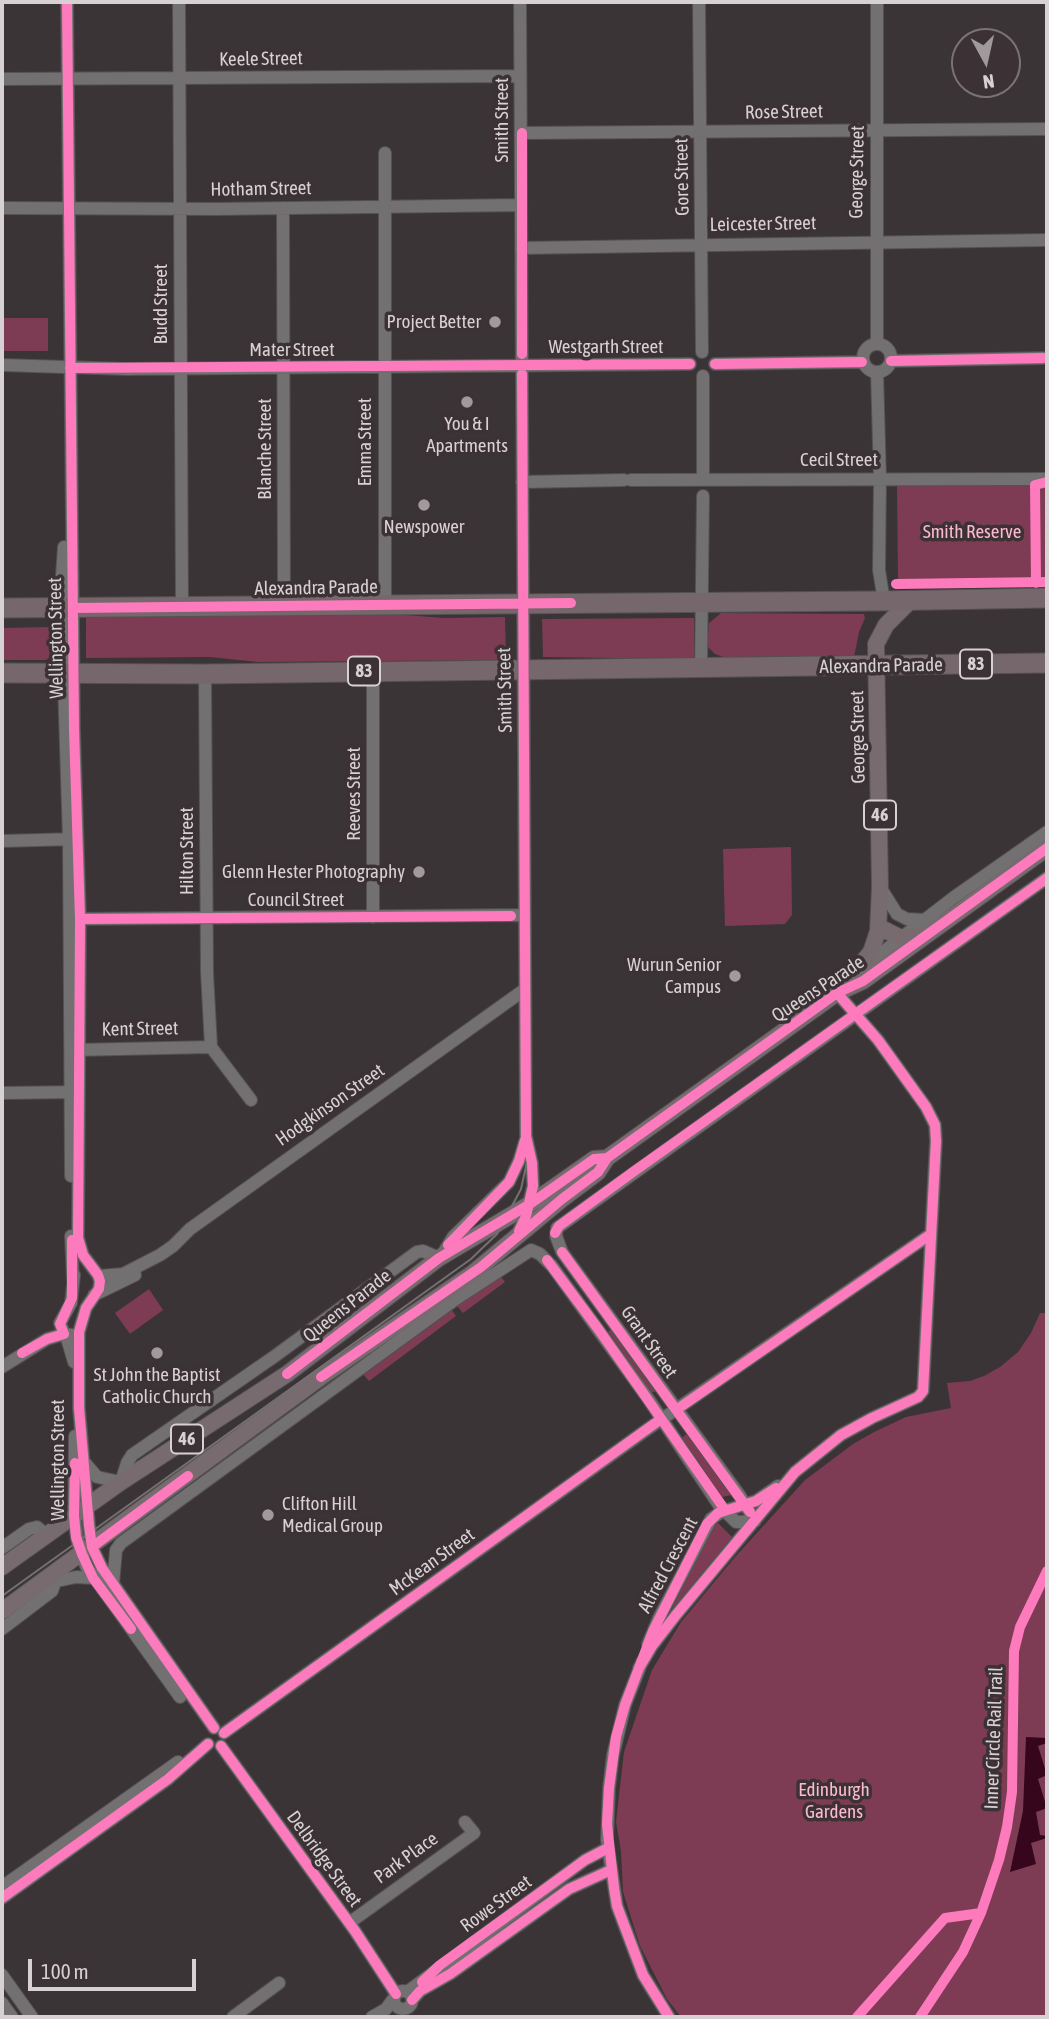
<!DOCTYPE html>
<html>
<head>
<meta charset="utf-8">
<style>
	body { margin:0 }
	#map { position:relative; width:1049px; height:2019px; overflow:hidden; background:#3a3436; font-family:"Asap Condensed",sans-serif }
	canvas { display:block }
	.frame { position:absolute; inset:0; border:4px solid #d7d1d3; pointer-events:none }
	.north { position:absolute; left:951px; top:28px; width:70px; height:70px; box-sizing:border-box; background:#3c3235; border:2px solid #7a7274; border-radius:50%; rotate:172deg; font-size:19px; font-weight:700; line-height:28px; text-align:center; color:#d7d1d3 }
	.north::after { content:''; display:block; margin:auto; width:24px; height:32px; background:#a09a9c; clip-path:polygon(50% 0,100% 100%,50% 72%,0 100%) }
	.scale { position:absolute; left:28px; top:1959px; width:168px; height:32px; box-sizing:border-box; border:4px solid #d7d1d3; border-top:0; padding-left:9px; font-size:21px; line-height:24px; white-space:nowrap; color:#d7d1d3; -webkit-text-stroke:5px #3c3235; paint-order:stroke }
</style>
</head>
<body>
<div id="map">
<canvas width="1049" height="2019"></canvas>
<div class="frame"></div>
<div class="north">N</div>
<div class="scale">100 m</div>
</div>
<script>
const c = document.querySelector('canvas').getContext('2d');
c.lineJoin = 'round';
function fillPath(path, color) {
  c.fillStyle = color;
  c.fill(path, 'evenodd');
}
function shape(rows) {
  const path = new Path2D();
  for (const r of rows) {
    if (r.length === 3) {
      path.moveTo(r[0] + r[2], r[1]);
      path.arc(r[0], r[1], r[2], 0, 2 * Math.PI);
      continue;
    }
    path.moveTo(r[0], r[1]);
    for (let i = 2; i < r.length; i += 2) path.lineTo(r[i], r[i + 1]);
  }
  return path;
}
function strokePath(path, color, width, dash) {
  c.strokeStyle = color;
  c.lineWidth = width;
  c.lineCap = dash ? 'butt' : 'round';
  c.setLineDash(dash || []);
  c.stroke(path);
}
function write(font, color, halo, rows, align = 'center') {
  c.font = font + ' "Asap Condensed",sans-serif';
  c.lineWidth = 7;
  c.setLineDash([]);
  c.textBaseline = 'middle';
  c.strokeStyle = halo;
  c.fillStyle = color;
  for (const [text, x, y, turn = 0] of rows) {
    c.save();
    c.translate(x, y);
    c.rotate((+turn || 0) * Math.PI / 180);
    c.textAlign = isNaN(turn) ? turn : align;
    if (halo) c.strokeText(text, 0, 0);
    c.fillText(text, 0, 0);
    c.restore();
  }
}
fillPath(shape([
	[2,318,48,318,48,351,2,351],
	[1047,485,1047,579,898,580,897,486],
	[721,613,864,614,865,618,859,632,854,657,726,658,715,654,707,646,709,623],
	[393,614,444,618,505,617,506,660,258,662,210,657,86,658,86,617],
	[694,618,694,659,543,657,542,619],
	[49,627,50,657,46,660,2,660,2,628],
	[791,847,792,915,785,924,725,926,723,849],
	[499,1274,505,1282,463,1313,457,1306],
	[149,1289,163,1310,130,1334,115,1313],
	[451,1309,456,1316,369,1381,363,1374],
	[1040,1313,1047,1313,1047,2017,681,2017,667,1999,640,1946,623,1892,621,1851,616,1822,624,1752,652,1670,681,1622,735,1557,805,1480,853,1444,874,1432,906,1417,951,1408,947,1383,970,1381,984,1376,1000,1367,1018,1352,1031,1333],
	[612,1328,656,1391,655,1392,650,1392,608,1332],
	[688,1433,732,1495,722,1497,680,1439],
	[717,1522,733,1538,669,1614,709,1533]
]), '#7d3c53');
fillPath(shape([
	[1026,1737,1047,1738,1047,1743,1038,1746,1047,1775,1038,1779,1047,1808,1036,1812,1040,1835,1047,1836,1047,1838,1031,1843,1036,1864,1010,1872,1023,1811]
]), '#36061c');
const minor = shape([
	[67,2,74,730,80,919,78,1238,83,1255,98,1275,100,1281,99,1289,86,1308,79,1332,79,1408,89,1525,92,1547,102,1568,214,1728],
	[179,2,182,606],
	[699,2,702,352],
	[877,2,877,343],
	[2,79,520,76],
	[522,133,1047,129],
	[385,153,385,604],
	[2,208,216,209,521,205],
	[283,208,284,605],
	[521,248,1047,240],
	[877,358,14],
	[891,361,1043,358],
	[715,364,862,362],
	[2,365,127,369,690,364],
	[877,372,880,480,879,570,884,601],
	[703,376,703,480],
	[631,480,1047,479],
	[522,482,624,480],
	[64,547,61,590,69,840,71,1176],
	[701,668,703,496],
	[373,671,373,917],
	[205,674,207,972,211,1047,251,1100],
	[2,841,75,839],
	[880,887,897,914,907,919,925,920],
	[73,919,524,915],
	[866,965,953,898,1047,832],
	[75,1050,211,1047],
	[2,1093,78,1092],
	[518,1233,526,1216,533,1186,532,1163,526,1136,520,2],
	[71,1236,73,1281],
	[441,1257,453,1237,509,1182,519,1161,525,1141],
	[99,1276,123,1274,160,1255,173,1246,190,1229,524,990],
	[94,1295,135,1275],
	[64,1334,60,1323,71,1303,74,1275],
	[66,1335,74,1362],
	[2,1367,47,1339,64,1334,72,1335],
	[75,1436,74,1516,77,1539,86,1566,180,1697],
	[85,1463,97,1477,121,1482,127,1463,132,1455,275,1356,417,1252,423,1251,439,1258],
	[2,1548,29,1529,37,1527,46,1535],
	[57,1581,76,1577,93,1578],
	[113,1584,116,1550,121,1543,456,1299,531,1250,540,1254,552,1266,649,1400,719,1505,736,1522,755,1521,740,1496,562,1252,556,1236,557,1228,1047,878],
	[2,1629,52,1591,59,1571],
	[648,1644,659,1618,711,1519,721,1512,756,1501,778,1486],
	[642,1662,625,1705,613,1755,609,1788,607,1840,617,1906,643,1975,669,2017],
	[639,1668,652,1646,676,1615,795,1472,841,1435,872,1418,918,1397,923,1391,936,1141,935,1125,926,1107,878,1040,837,993],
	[224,1733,649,1428,931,1234],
	[221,1746,355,1931,396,1994],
	[2,1887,178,1762],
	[2,1898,168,1779,208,1744],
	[349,1923,474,1833,465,1822],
	[2,1975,32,2017],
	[403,2000,9],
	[407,1992,585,1860,608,1848],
	[412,2000,420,1991,450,1974,569,1889,611,1870],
	[2,2003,12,2017],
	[233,2017,279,1983],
	[372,2017,386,2009,394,1998]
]);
const major = shape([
	[879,927,901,938,921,935],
	[840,990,871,952,878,931,880,887,876,644,886,625,910,601],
	[2,1567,121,1482,287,1374,439,1258,530,1204,594,1159,607,1158],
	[2,1611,321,1377,473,1273,562,1199,598,1172,607,1158,837,993,863,981,1047,848]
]);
const highway = shape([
	[2,608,877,601,1047,598],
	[2,673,205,674,1047,663]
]);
strokePath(minor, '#555052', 14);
strokePath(major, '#555052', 18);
strokePath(highway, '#555052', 21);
strokePath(minor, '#737071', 12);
strokePath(major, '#776b70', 16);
strokePath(highway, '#76676c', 19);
strokePath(shape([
	[2,1596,471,1259,497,1234,521,1189,527,1162,528,1144,523,2]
]), '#747072', 2);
strokePath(shape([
	[67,2,74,730,80,919,78,1238,83,1255,98,1275,100,1281,99,1289,86,1308,79,1332,79,1408,89,1525,92,1547,102,1568,214,1728],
	[522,133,522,354],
	[891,361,1043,358],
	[715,364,862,362],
	[70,368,690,364],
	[1036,583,1035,485,1047,482],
	[896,584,1047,582],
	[73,608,571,603],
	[80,919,511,916],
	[519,1231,526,1216,533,1186,532,1163,526,1136,522,374],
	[555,1233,559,1226,633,1172,1047,878],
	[448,1245,509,1182,519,1161,525,1140],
	[562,1252,750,1512],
	[547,1260,599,1330,725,1510],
	[22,1353,47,1339,64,1334,60,1324,72,1298,72,1240],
	[287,1374,439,1258,530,1204,594,1159,607,1158],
	[321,1377,481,1267,562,1199,598,1172,607,1158,837,993,863,981,1047,848],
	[676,1410,931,1234],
	[75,1463,74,1516,76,1537,82,1554,93,1578,131,1629],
	[92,1547,188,1476],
	[639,1668,652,1646,676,1615,795,1472,841,1435,872,1418,918,1397,923,1391,936,1141,935,1125,926,1107,878,1040,837,993],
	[224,1733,661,1419],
	[221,1746,355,1931,396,1994],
	[2,1898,168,1779,208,1744],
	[422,1982,440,1965,585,1860,608,1848],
	[412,2000,420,1991,450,1974,569,1889,611,1870],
	[669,2017,643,1975,617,1906,614,1888,607,1824,609,1788,616,1737,625,1705,653,1631,707,1524,718,1513,756,1501,776,1488],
	[857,2017,945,1918,981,1913],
	[920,2017,963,1952,981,1913,999,1860,1007,1827,1012,1792,1014,1651,1020,1627,1047,1571]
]), '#fd7abc', 10);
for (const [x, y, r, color] of [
	[495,322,7,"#a09a9c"],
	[467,402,7,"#a09a9c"],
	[424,505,7,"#a09a9c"],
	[419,872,7,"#a09a9c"],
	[735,976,7,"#a09a9c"],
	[157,1353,7,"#a09a9c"],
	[268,1515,7,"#a09a9c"]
]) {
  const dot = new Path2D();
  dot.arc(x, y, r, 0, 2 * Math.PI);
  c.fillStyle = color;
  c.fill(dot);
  strokePath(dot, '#3c3235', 2.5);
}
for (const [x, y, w] of [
	[976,664,32],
	[364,671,32],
	[880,815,32],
	[187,1439,32]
]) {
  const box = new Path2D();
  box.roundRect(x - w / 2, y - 14.5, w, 29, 5);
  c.fillStyle = '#3c3235';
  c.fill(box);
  strokePath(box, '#d7d1d3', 2);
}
write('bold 18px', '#d7d1d3', null, [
	["83",976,664],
	["83",364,671],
	["46",880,815],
	["46",187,1439]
]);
write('19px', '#d7d1d3', '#3c3235', [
	["Keele Street",261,59,-1],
	["Rose Street",784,112,-1],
	["Smith Street",502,120,-90],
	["George Street",857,172,-89],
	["Gore Street",682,177,-91],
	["Hotham Street",261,189,-1],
	["Leicester Street",763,224,-1],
	["Budd Street",161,304,-90],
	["Westgarth Street",606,347],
	["Mater Street",292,350],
	["Emma Street",365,442,-90],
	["Blanche Street",265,449,-90],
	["Cecil Street",839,460],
	["Alexandra Parade",316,588,-1],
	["Wellington Street",56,638,-91],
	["Alexandra Parade",881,666,-1],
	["Smith Street",505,690,-91],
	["George Street",858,737,-91],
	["Reeves Street",354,794,-90],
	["Hilton Street",187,851,-90],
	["Council Street",296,900],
	["Queens Parade",818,989,-33],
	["Kent Street",140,1029,-1],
	["Hodgkinson Street",330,1105,-35],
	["Queens Parade",347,1306,-38],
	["Grant Street",649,1342,55],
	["Wellington Street",58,1460,-90],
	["McKean Street",432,1562,-36],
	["Alfred Crescent",668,1565,-62],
	["Inner Circle Rail Trail",994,1738,-88],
	["Park Place",406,1858,-36],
	["Delbridge Street",324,1859,54],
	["Rowe Street",496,1904,-36]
]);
write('19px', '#d7d1d3', '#3c3235', [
	["Project Better",481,322],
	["You & I",467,424,"center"],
	["Apartments",467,446,"center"],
	["Newspower",424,527,"center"],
	["Glenn Hester Photography",405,872],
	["Wurun Senior",721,965],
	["Campus",721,987],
	["St John the Baptist",157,1375,"center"],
	["Catholic Church",157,1397,"center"],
	["Clifton Hill",282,1504,"left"],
	["Medical Group",282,1526,"left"]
], 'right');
write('19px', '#fdb9ce', '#3c3235', [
	["Smith Reserve",972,532],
	["Edinburgh",834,1790],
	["Gardens",834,1812]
]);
</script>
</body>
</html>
